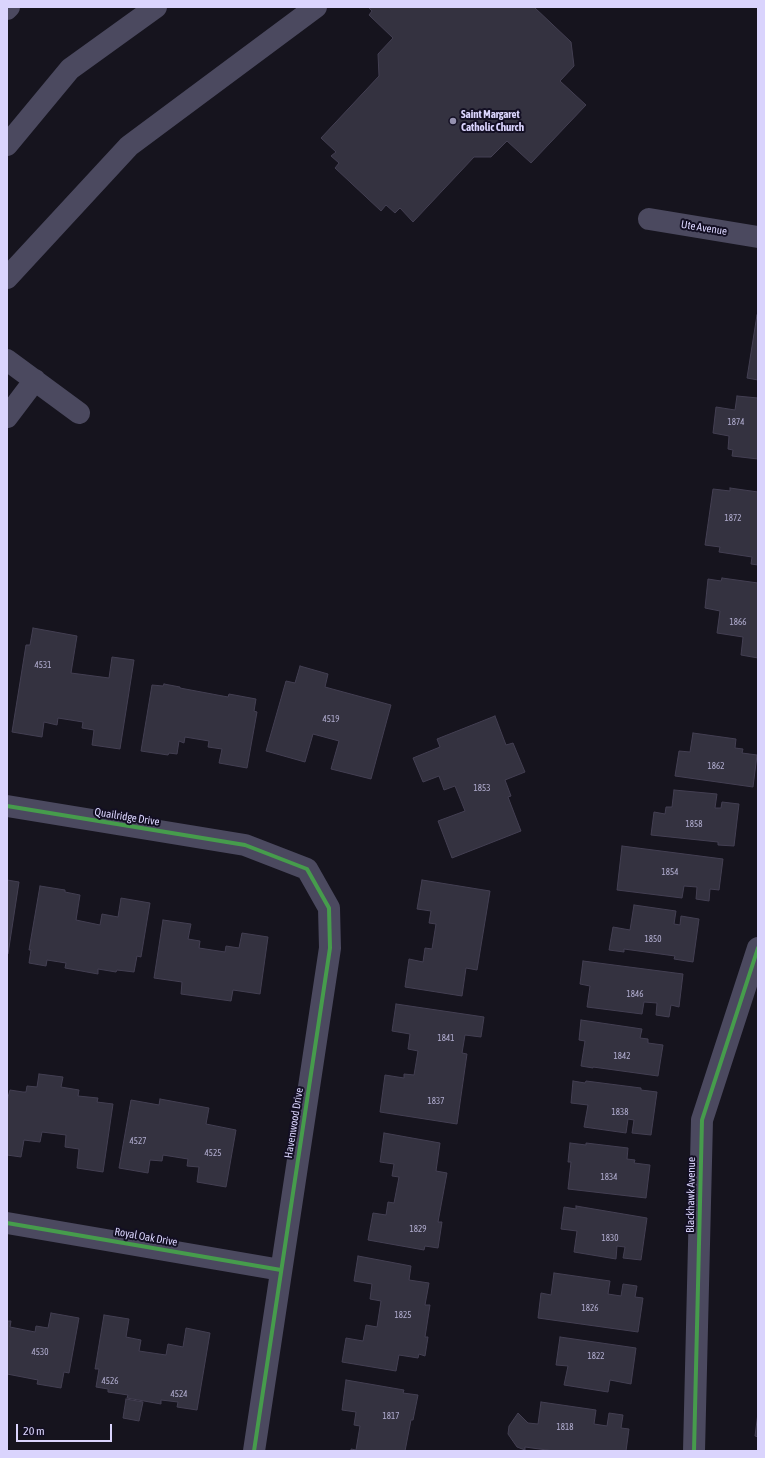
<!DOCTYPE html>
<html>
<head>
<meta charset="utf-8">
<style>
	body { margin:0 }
	#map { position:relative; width:765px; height:1458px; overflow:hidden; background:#16141e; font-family:"Asap Condensed",sans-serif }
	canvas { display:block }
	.frame { position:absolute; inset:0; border:8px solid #dad4fd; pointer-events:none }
	.scale { position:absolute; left:16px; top:1424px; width:96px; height:18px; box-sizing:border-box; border:2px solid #dad4fd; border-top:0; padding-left:5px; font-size:12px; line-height:14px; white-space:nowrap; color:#dad4fd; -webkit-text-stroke:3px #130f23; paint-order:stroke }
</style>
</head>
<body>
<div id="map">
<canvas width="765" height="1458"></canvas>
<div class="frame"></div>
<div class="scale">20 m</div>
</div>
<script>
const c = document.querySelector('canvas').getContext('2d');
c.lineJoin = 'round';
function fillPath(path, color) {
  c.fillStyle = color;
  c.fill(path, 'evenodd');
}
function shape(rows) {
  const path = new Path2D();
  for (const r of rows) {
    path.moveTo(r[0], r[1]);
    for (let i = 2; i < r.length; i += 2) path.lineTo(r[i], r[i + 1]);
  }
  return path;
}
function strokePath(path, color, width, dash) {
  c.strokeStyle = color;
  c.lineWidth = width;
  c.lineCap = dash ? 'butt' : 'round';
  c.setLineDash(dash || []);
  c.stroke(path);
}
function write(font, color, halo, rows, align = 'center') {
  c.font = font + ' "Asap Condensed",sans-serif';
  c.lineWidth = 4;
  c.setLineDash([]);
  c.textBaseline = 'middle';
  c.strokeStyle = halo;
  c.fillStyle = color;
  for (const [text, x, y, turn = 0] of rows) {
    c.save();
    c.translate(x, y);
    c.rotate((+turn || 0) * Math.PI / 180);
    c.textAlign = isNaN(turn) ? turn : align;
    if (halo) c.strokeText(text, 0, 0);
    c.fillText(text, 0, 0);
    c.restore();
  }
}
const building = shape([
	[368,7,534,7,571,42,574,66,560,81,586,105,531,163,507,141,491,157,474,157,413,222,400,208,395,213,386,205,381,211,335,168,339,163,331,156,336,152,321,138,379,76,378,54,393,38,369,15,372,11,368,7],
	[757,315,758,315,758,380,747,378,757,315],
	[737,396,758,398,758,459,732,456,733,450,728,449,729,436,713,433,716,407,735,410,737,396],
	[730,488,758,492,758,565,751,564,752,557,719,552,720,547,705,545,713,489,730,491,730,488],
	[722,578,758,583,758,658,741,655,743,637,717,633,720,611,705,608,708,579,721,581,722,578],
	[33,628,77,636,71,673,109,678,112,657,134,660,120,749,92,745,94,730,82,728,83,722,58,718,57,725,44,722,42,737,12,732,26,645,30,645,33,628],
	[300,666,328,674,325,687,391,705,371,779,331,769,339,741,313,734,305,762,266,751,286,681,295,683,300,666],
	[164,684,180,687,180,688,228,697,229,694,256,699,254,711,257,712,247,768,219,763,222,749,208,747,209,741,185,737,184,743,179,741,177,754,169,753,168,755,141,751,152,685,163,686,164,684],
	[495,716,506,745,513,743,525,772,505,780,511,796,508,797,521,831,452,858,438,821,465,811,455,786,444,790,439,776,423,782,413,758,440,747,437,739,495,716],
	[693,733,736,739,735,748,743,749,742,753,757,755,753,787,675,776,679,751,690,752,693,733],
	[674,790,717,794,715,808,721,808,722,802,739,804,734,846,718,845,718,842,651,835,654,812,665,814,666,807,672,807,674,790],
	[622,846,723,859,719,890,710,889,709,901,696,899,697,887,684,886,682,898,617,890,622,846],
	[7,880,19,882,8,954,7,954,7,880],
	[422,880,490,891,477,970,466,968,462,996,405,987,409,959,423,962,425,948,432,949,436,924,429,923,431,911,417,909,422,880],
	[40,886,65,890,65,892,80,895,76,920,100,925,102,914,118,917,121,898,150,903,141,957,137,956,134,972,117,970,116,972,98,969,98,974,65,968,66,963,47,960,46,966,29,963,31,950,29,950,40,886],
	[634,905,676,911,674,924,680,925,681,916,699,919,693,962,674,959,675,956,624,949,624,952,609,950,613,927,630,930,634,905],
	[163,920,191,924,188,939,200,941,199,948,225,952,226,946,239,948,242,933,268,937,260,994,233,990,231,1001,181,994,182,982,154,978,163,920],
	[583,961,683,974,679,1007,671,1005,669,1017,656,1015,657,1003,644,1002,642,1014,587,1007,590,986,580,984,583,961],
	[396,1004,484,1017,481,1037,465,1035,462,1053,467,1054,457,1124,380,1112,385,1075,404,1078,404,1074,414,1075,418,1051,408,1049,410,1034,392,1031,396,1004],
	[581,1020,642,1029,640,1038,648,1039,648,1043,663,1045,658,1076,593,1067,593,1068,581,1066,585,1041,579,1040,581,1020],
	[39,1074,63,1077,61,1087,79,1090,78,1096,98,1098,97,1102,113,1104,103,1172,77,1168,79,1149,65,1147,66,1135,42,1132,40,1142,24,1140,21,1157,7,1155,7,1101,10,1090,23,1092,26,1092,27,1086,37,1087,39,1074],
	[573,1081,585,1083,586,1081,641,1088,641,1090,657,1092,651,1135,632,1133,634,1120,628,1119,626,1133,584,1127,588,1105,571,1103,573,1081],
	[160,1099,209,1108,206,1124,236,1130,226,1187,197,1182,199,1167,187,1166,188,1159,163,1155,162,1161,150,1160,148,1173,119,1168,131,1100,159,1105,160,1099],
	[384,1133,440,1143,436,1171,447,1173,438,1222,442,1222,438,1248,425,1246,424,1250,368,1240,373,1213,386,1215,388,1202,394,1203,399,1177,392,1176,394,1164,380,1162,384,1133],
	[570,1143,586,1145,586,1143,628,1148,627,1159,635,1160,634,1163,650,1165,646,1198,568,1189,571,1162,568,1162,570,1143],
	[576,1206,647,1218,641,1260,623,1258,625,1247,617,1246,616,1259,574,1252,577,1231,561,1229,564,1207,576,1209,576,1206],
	[358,1256,411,1266,409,1280,429,1283,425,1305,430,1305,425,1337,428,1337,425,1356,419,1354,418,1358,399,1355,396,1371,342,1362,346,1338,363,1341,366,1325,377,1327,381,1301,370,1299,372,1284,354,1281,358,1256],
	[554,1273,610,1281,608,1294,621,1296,623,1284,637,1286,635,1297,643,1298,638,1332,538,1318,541,1293,551,1295,554,1273],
	[51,1313,79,1318,69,1373,64,1372,61,1388,37,1384,38,1380,7,1374,7,1321,11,1321,10,1327,35,1332,36,1326,48,1328,51,1313],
	[104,1315,129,1319,126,1337,141,1340,139,1351,166,1355,168,1344,183,1347,186,1328,210,1333,197,1410,177,1407,178,1402,161,1400,161,1404,127,1398,128,1395,108,1392,108,1389,96,1387,99,1369,95,1369,104,1315],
	[560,1337,636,1348,631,1384,610,1380,608,1392,564,1385,568,1366,556,1365,560,1337],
	[346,1380,404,1390,403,1393,418,1395,413,1420,411,1420,405,1451,351,1451,351,1449,356,1450,360,1426,354,1425,356,1412,342,1410,346,1380],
	[126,1399,143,1402,139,1421,123,1418,126,1399],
	[541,1402,596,1410,594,1424,607,1426,609,1413,623,1415,621,1428,629,1429,626,1451,554,1451,525,1447,525,1450,517,1447,508,1434,509,1426,518,1413,528,1423,538,1424,541,1402],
	[758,1413,758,1437,755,1436,758,1413]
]);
fillPath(building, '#343240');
strokePath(building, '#433f52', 1);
strokePath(shape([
	[7,9,9,7],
	[7,145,70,69,156,7],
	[649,219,758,237],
	[7,278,129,146,316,7],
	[7,360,79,413],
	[7,417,35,380],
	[7,806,245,845,307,869,329,908,330,948,254,1451],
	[7,1223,281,1270],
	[694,1451,702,1120,758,948]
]), '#4b495f', 22);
strokePath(shape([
	[7,806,245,845,307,869,329,908,330,948,254,1451],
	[7,1223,281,1270],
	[694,1451,702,1120,758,948]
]), '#469c4c', 4);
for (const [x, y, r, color] of [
	[453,121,4,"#9591af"]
]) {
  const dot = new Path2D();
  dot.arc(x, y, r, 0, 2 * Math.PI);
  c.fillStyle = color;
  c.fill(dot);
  strokePath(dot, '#130f23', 1.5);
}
write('9px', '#b0acce', null, [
	["1874",736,422],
	["1872",733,518],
	["1866",738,622],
	["4531",43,665],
	["4519",331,719],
	["1862",716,766],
	["1853",482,788],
	["1858",694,824],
	["1854",670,872],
	["1850",653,939],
	["1846",635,994],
	["1841",446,1038],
	["1842",622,1056],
	["1837",436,1101],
	["1838",620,1112],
	["4527",138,1141],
	["4525",213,1153],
	["1834",609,1177],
	["1829",418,1229],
	["1830",610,1238],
	["1826",590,1308],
	["1825",403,1315],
	["4530",40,1352],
	["1822",596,1356],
	["4526",110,1381],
	["4524",179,1394],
	["1817",391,1416],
	["1818",565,1427]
]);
write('bold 11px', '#dad4fd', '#130f23', [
	["Saint Margaret",461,115],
	["Catholic Church",461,128]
], 'left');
write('11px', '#dad4fd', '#130f23', [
	["Ute Avenue",704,228,9],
	["Quailridge Drive",127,817,9],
	["Havenwood Drive",294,1123,-81],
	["Blackhawk Avenue",691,1195,-89],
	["Royal Oak Drive",146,1237,10]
]);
</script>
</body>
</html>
